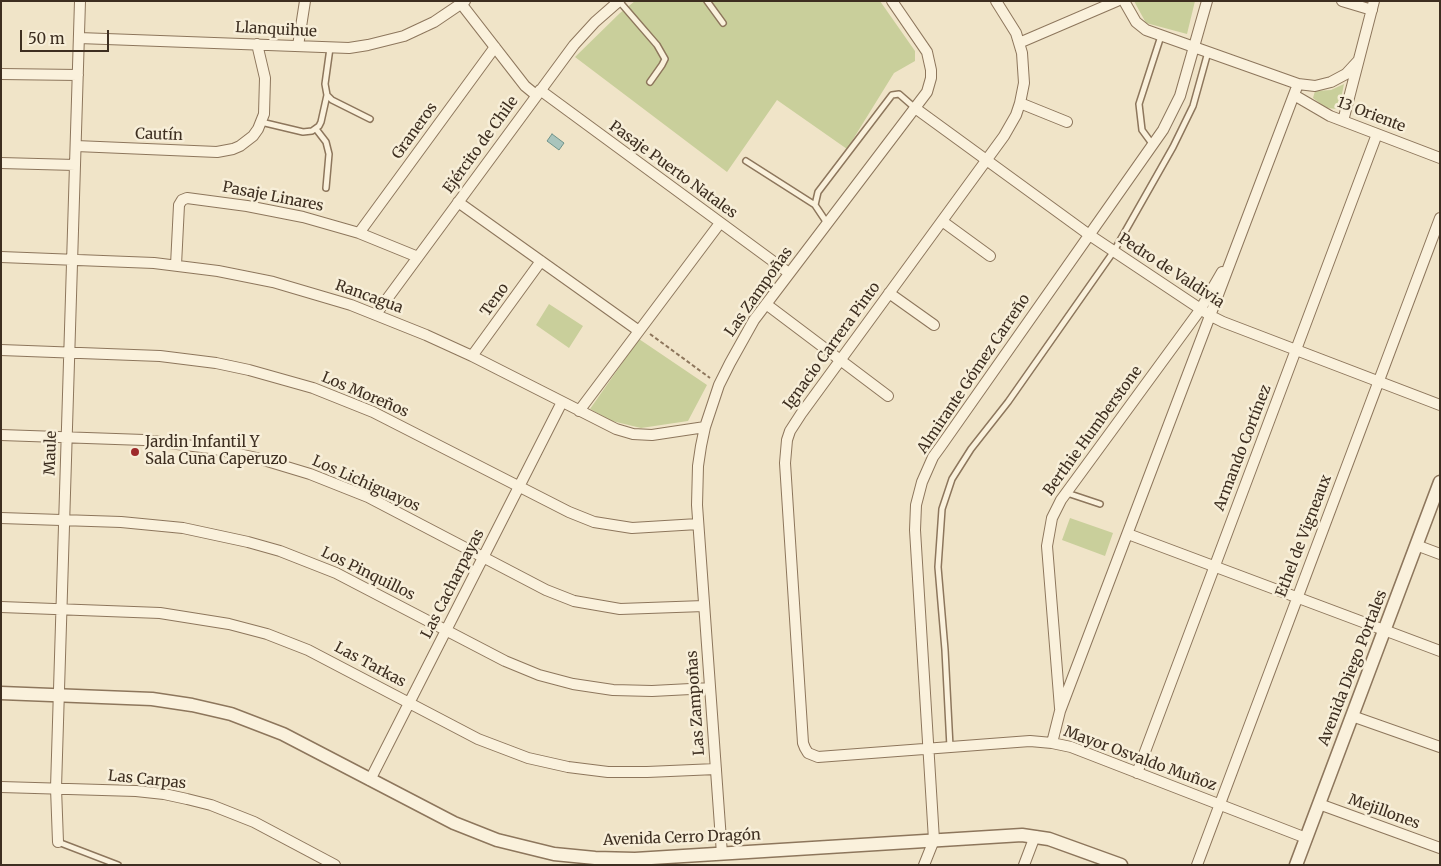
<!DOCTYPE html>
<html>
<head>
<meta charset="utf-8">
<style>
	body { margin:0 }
	#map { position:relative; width:1441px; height:866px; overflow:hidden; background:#f0e4c8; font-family:Merriweather,serif }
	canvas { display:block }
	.frame { position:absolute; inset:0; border:2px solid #3d2e20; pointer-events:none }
	.scale { position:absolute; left:20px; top:30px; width:89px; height:22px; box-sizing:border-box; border:2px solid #3d2e20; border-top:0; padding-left:6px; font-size:15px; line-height:18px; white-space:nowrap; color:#3d2e20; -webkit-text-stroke:4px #f7eed8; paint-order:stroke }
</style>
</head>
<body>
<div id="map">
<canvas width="1441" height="866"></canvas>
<div class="frame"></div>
<div class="scale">50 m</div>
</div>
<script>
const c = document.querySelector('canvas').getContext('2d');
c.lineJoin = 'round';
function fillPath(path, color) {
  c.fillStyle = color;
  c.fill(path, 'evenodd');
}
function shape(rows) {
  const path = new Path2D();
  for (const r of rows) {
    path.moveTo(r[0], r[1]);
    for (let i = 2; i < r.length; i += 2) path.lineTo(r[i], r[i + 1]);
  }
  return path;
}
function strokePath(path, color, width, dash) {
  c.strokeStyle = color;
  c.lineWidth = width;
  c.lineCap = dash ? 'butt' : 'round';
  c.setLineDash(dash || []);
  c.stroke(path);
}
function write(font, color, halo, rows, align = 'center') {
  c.font = font + ' Merriweather,serif';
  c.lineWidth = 5;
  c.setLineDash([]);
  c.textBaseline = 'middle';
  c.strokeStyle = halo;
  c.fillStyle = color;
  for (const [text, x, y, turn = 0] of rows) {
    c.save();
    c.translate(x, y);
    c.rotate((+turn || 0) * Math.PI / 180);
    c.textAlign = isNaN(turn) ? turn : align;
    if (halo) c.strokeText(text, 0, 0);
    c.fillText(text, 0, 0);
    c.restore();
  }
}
fillPath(shape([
	[635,1,880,1,915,51,915,61,894,73,847,149,777,100,727,172,575,57,620,13],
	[1134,1,1195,1,1187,34,1146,23],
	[1344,84,1340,104,1337,109,1326,108,1313,98,1315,91,1331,90],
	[549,304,583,326,569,348,536,325],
	[639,339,707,385,688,421,641,428,612,421,590,409],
	[1070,518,1113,533,1105,556,1062,540]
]), '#c9cf9b');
const water = shape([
	[552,134,564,143,559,150,547,141,552,134]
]);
fillPath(water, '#a9c4bc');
strokePath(water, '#6f938a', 1);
const service = shape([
	[619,1,657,45,665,59,662,65,650,82],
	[707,1,723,23],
	[330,48,325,84,327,95,332,100,370,119],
	[261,122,303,132,312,131,319,126,321,122,327,95],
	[316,129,326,142,329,154,326,188],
	[1153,145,1142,130,1139,104,1161,36],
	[746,161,815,205],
	[827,223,815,205,818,192,892,95,899,94,915,108],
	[1067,493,1100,504],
	[950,747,945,650,938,567,942,509,952,479,971,449,1008,402,1114,251,1173,147,1193,106,1208,52],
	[58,842,118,865]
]);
const minor = shape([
	[459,1,525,86,536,95],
	[996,1,1016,33,1022,53,1024,83,1020,103,1016,115,1004,136,801,414,790,431,787,440,785,463,803,743,805,748,808,753,818,757,1030,741,1052,743,1071,747,1306,838],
	[1124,1,1136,22,1146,30,1298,84,1315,86,1331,82,1346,74,1358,61],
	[1342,1,1372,10],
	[79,38,349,48,368,45,404,36,434,22,465,1],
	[1019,43,1117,1],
	[298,46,305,1],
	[1,74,78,75],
	[540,90,789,273],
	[1294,95,1330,116,1440,158],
	[1020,103,1067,122],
	[915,108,1088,234,1211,316,1223,322,1440,405],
	[1343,121,1374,1],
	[76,146,217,152,233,149,240,146,253,136,258,129,264,114,265,78,257,44],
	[1,163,75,165],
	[458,202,639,331],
	[942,221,990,256],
	[359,233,495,47],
	[1,257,154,263,218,271,273,282,351,305,426,335,472,356,616,429,633,434,652,435,705,427],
	[176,265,179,205,182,200,187,198,247,206,303,217,359,233,418,257],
	[889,293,934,325],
	[766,304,888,396],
	[376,314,574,45,595,22,619,1],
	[1,350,160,356,216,363,249,370,313,388,373,412,569,512,594,522,632,528,698,524],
	[472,356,541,261],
	[579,411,720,223],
	[1,435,144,440,210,448,257,458,310,474,368,497,546,590,574,601,620,609,704,606],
	[1,518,121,522,183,528,248,542,280,551,336,573,505,661,539,675,573,684,613,690,652,691,710,688],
	[1128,534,1440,651],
	[1416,545,1440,554],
	[1,607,160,613,229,624,267,634,308,650,478,739,528,758,568,767,608,772,647,772,716,769],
	[1060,708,1047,546,1052,518,1061,500,1200,310,1222,272],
	[1352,716,1440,747],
	[1052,743,1060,711,1298,84],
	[1137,773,1377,134],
	[370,780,562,402],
	[1,787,136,791,164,794,187,799,211,805,254,822,335,865],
	[1319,804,1440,848],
	[58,842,56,788,80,1],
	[722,854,697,505,698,466,701,446,705,427,719,385,730,363,754,320,927,92,931,78,931,70,927,52,892,1],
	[924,865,934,840,915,530,916,505,922,482,933,457,941,446,1163,130,1180,96,1207,1],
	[1024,865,1035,836],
	[1197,865,1440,218]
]);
const tertiary = shape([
	[1,693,152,699,192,705,231,714,283,734,454,823,497,840,554,854,595,858,635,859,1022,835,1049,839,1121,865],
	[1296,865,1440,482]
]);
strokePath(service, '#8d765c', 8);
strokePath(minor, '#8d765c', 12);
strokePath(tertiary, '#8d765c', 15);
strokePath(shape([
	[650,334,710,378]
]), '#8d765c', 2, [4, 2.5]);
strokePath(service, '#faf1dc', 5);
strokePath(minor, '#faf1dc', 10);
strokePath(tertiary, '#faf1dc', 12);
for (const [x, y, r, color] of [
	[135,452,5,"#9e2a2b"]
]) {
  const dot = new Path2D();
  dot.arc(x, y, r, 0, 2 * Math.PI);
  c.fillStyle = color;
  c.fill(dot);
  strokePath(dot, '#f7eed8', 2);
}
write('15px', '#3d2e20', '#f7eed8', [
	["Llanquihue",276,30,3],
	["13 Oriente",1371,115,21],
	["Graneros",415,131,-54],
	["Cautín",159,135,2],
	["Ejército de Chile",481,145,-54],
	["Pasaje Puerto Natales",673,170,36],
	["Pasaje Linares",273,197,11],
	["Pedro de Valdivia",1171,271,33],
	["Las Zampoñas",759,292,-55],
	["Rancagua",369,297,20],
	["Teno",495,300,-54],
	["Ignacio Carrera Pinto",832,346,-54],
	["Almirante Gómez Carreño",974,374,-56],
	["Los Moreños",365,395,23],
	["Berthie Humberstone",1093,431,-54],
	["Armando Cortínez",1243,448,-69],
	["Maule",51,453,-88],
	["Los Lichiguayos",366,484,24],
	["Ethel de Vigneaux",1304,536,-69],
	["Los Pinquillos",368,574,26],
	["Las Cacharpayas",453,584,-63],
	["Las Tarkas",370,665,28],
	["Avenida Diego Portales",1353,668,-69],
	["Las Zampoñas",696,703,-94],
	["Mayor Osvaldo Muñoz",1140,759,20],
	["Las Carpas",147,780,6],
	["Mejillones",1384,812,20],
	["Avenida Cerro Dragón",682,838,-2]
]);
write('15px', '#3d2e20', '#f7eed8', [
	["Jardin Infantil Y",145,443],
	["Sala Cuna Caperuzo",145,460]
], 'left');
</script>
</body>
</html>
